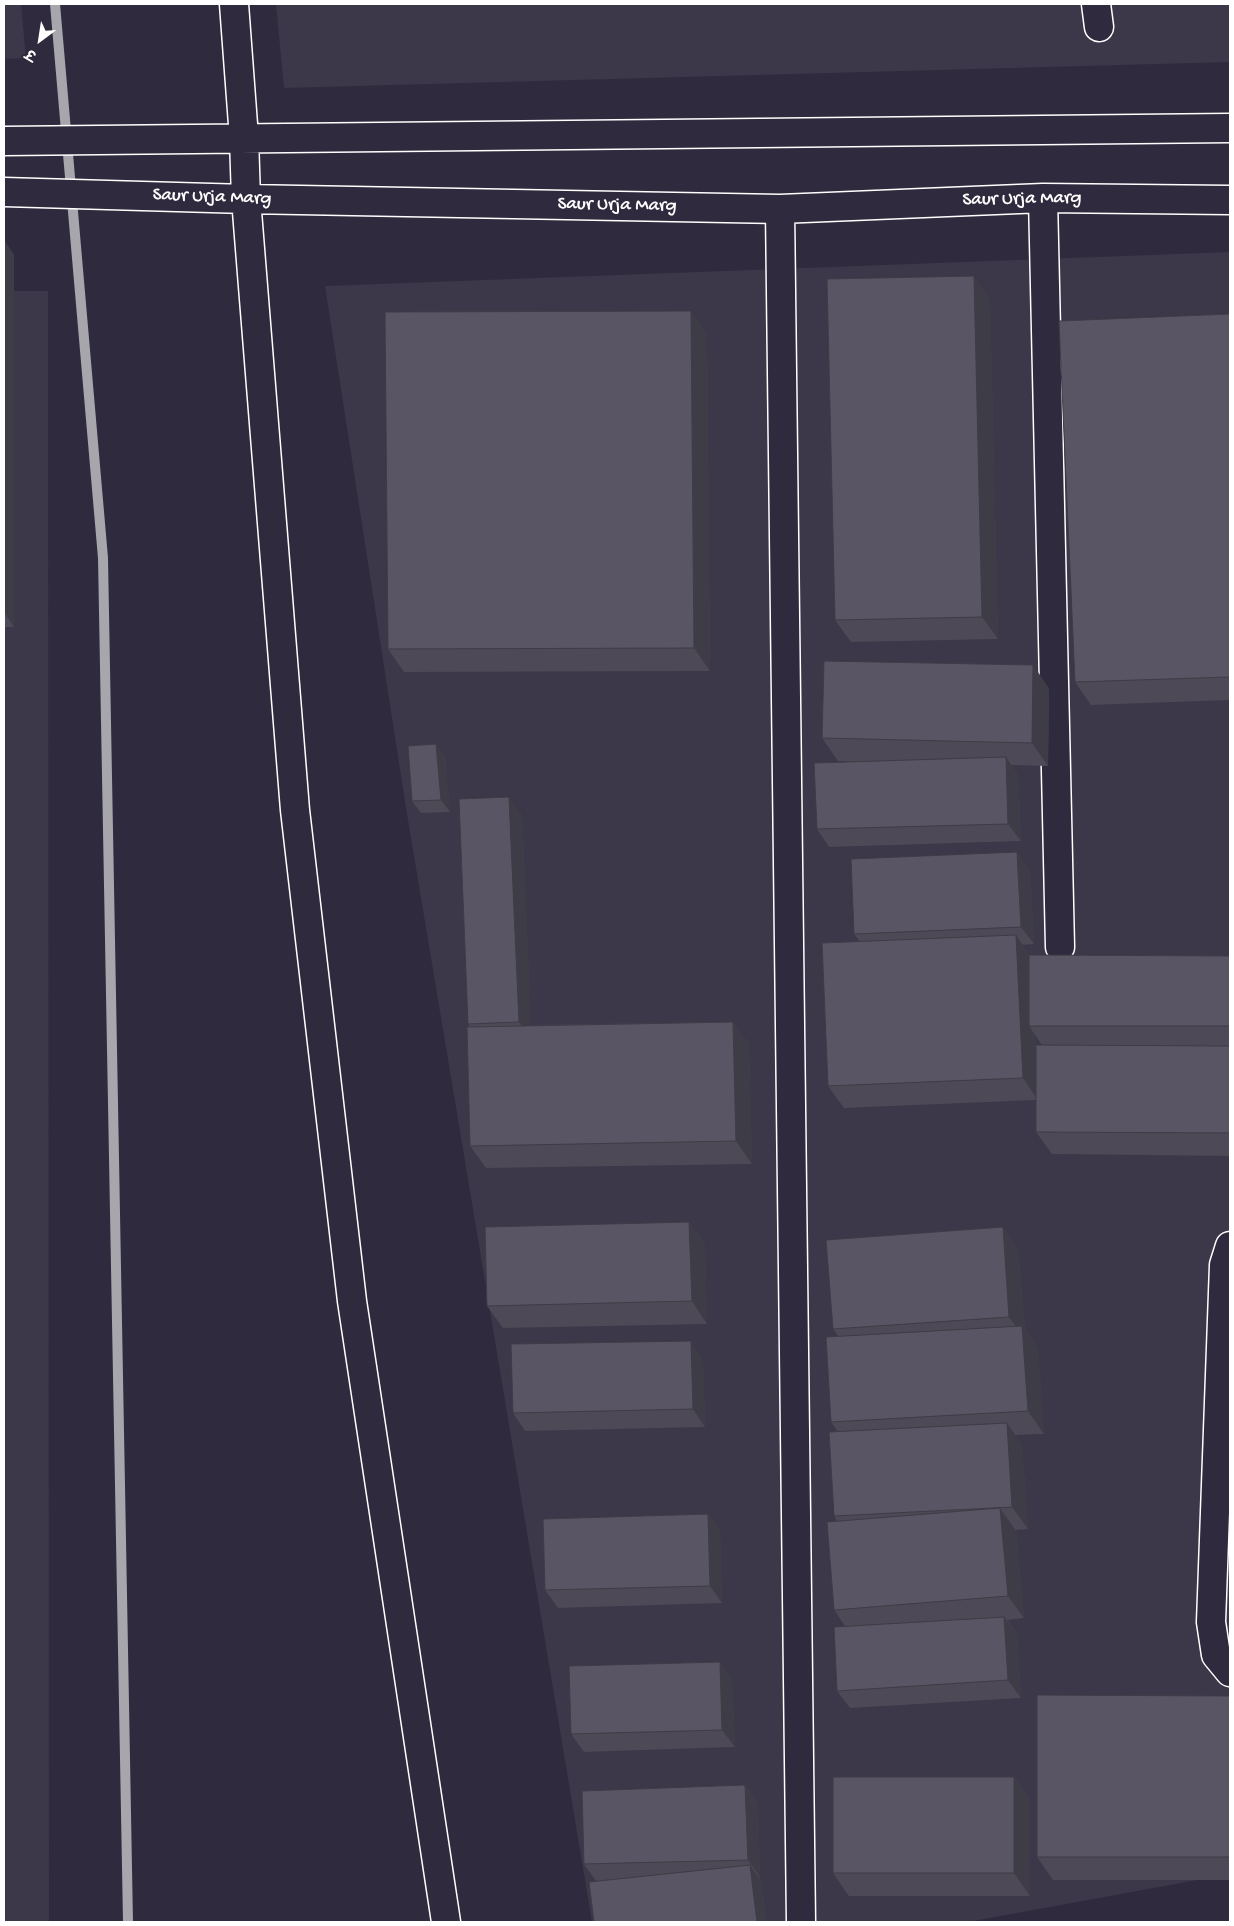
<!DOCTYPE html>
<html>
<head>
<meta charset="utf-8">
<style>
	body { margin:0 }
	#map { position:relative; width:1234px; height:1926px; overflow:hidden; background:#2f2a3d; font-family:"Gochi Hand","Playpen Sans Deva",sans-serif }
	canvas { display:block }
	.frame { position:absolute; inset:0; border:5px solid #fff; pointer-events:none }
	.north { position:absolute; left:15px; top:15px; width:50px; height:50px; -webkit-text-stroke:4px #2f2a3d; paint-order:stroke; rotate:211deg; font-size:14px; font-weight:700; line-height:20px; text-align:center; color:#fff }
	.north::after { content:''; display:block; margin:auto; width:18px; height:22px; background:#fff; clip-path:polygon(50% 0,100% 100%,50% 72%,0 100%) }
</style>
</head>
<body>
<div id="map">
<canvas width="1234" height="1926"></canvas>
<div class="frame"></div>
<div class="north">उ</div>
</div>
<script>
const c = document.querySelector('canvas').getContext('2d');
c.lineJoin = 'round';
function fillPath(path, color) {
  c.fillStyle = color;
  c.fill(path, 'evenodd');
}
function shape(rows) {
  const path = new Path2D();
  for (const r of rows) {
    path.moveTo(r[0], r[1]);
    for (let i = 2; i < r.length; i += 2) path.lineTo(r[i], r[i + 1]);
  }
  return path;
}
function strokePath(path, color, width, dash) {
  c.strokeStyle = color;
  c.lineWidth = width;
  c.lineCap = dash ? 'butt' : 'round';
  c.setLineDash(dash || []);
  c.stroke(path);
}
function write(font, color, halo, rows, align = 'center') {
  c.font = font + ' "Gochi Hand",sans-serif';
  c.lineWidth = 4.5;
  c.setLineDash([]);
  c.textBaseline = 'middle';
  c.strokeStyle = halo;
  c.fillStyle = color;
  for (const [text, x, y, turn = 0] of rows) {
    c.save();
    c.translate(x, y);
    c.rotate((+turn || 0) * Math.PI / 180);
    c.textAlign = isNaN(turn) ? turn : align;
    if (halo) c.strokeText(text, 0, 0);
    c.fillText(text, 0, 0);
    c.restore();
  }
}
fillPath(shape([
	[4,4,21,4,26,58,4,59],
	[276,4,1230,4,1230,62,284,88],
	[1230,252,1230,1874,968,1922,592,1922,406,808,325,286],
	[4,291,48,291,49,1922,4,1922]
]), '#3c3749');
strokePath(shape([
	[55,4,103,558,128,1922]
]), '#a7a6ad', 10);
const minor = shape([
	[234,4,244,138,246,199,295,810,352,1301,446,1922],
	[1096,4,1099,27],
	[4,141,1230,128],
	[4,192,246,199,780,209,1043,198,1230,200],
	[1043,198,1060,947],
	[780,209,801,1922],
	[1230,1246,1224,1265,1211,1622,1216,1655,1230,1672]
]);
strokePath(minor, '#fff', 31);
strokePath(minor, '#2f2a3d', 28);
fillPath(shape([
	[4,240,14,255,14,627,4,627],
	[990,299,998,639,851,642,835,620],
	[1230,314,1230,700,1091,705,1075,682],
	[707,334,710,671,404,672,388,649],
	[1049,688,1048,766,1011,765,1018,775,1021,841,829,847,817,829,859,762,838,761,822,738],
	[436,744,445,756,450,812,421,813,412,801],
	[522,814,531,1025,733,1022,749,1044,752,1164,486,1168,470,1146,470,1027,468,1024],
	[1030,869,1034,944,1022,945,1030,955,1230,956,1230,1156,1052,1154,1036,1132,1036,1100,844,1108,828,1086,860,942,854,934],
	[1035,1035,1042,1045,1036,1053],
	[689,1222,705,1245,707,1324,503,1328,487,1306],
	[1003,1227,1018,1250,1025,1329,1038,1349,1044,1434,1015,1435,1022,1445,1028,1529,1016,1530,1024,1618,1007,1620,1017,1634,1021,1698,850,1708,837,1691,845,1626,834,1610,837,1521,834,1516,838,1432,831,1422,838,1336,833,1329],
	[703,1358,705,1427,525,1431,513,1413],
	[708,1514,720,1532,722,1603,558,1608,545,1590],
	[720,1662,732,1680,735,1747,584,1752,571,1734],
	[1230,1696,1230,1880,1053,1880,1037,1857],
	[1014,1777,1030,1799,1030,1896,849,1896,833,1873],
	[745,1785,758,1803,760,1877,759,1877,762,1882,596,1881,584,1864]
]), '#4d4956');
fillPath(shape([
	[4,240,14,255,14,627,4,612],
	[974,276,990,299,998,639,982,617],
	[691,311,707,334,710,671,694,648],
	[1033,665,1049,688,1048,766,1032,743],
	[436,744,445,756,450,812,441,800],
	[1006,757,1018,775,1021,841,1008,824],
	[509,797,522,814,532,1040,519,1022],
	[1017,852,1030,869,1034,944,1021,927],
	[1016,935,1032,958,1029,1026,1035,1035,1038,1100,1023,1078],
	[733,1022,749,1044,752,1164,736,1141],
	[689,1222,705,1245,707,1324,692,1301],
	[1003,1227,1018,1250,1025,1329,1038,1349,1044,1434,1028,1411,1023,1336,1009,1317],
	[691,1341,703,1358,705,1427,693,1409],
	[1007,1423,1022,1445,1028,1529,1012,1507],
	[1000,1508,1016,1531,1024,1618,1008,1596],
	[708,1514,720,1532,722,1603,710,1586],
	[1004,1617,1017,1634,1021,1698,1008,1680],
	[720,1662,732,1680,735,1747,722,1730],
	[1014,1777,1030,1799,1030,1896,1014,1873],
	[745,1785,758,1803,760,1877,748,1860],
	[750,1865,762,1882,767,1922,757,1922]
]), '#3e3c46');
const building = shape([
	[974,276,982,617,835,620,827,279,974,276],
	[691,311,694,648,388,649,385,312,691,311],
	[1230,314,1230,677,1075,682,1059,321,1230,314],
	[824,661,1033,665,1032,743,822,738,824,661],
	[436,744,441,800,412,801,408,746,436,744],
	[1006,757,1008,824,817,829,814,763,1006,757],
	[509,797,519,1022,468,1024,459,799,509,797],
	[1017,852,1021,927,854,934,851,859,1017,852],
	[1016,935,1023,1078,828,1086,822,943,1016,935],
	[1029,955,1230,956,1230,1026,1029,1026,1029,955],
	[733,1022,736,1141,470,1146,467,1027,733,1022],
	[1036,1045,1230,1046,1230,1133,1036,1132,1036,1045],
	[689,1222,692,1301,487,1306,485,1227,689,1222],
	[1003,1227,1009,1317,833,1329,826,1240,1003,1227],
	[1022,1326,1028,1411,831,1422,826,1337,1022,1326],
	[691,1341,693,1409,513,1413,511,1344,691,1341],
	[1007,1423,1012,1507,834,1516,829,1432,1007,1423],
	[1000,1508,1008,1596,834,1610,827,1522,1000,1508],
	[708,1514,710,1586,545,1590,543,1519,708,1514],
	[1004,1617,1008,1680,837,1691,834,1627,1004,1617],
	[720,1662,722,1730,571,1734,569,1666,720,1662],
	[1037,1695,1230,1696,1230,1857,1037,1857,1037,1695],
	[833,1777,1014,1777,1014,1873,833,1873,833,1777],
	[745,1785,748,1860,584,1864,582,1791,745,1785],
	[750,1865,757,1922,594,1922,589,1882,750,1865]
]);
fillPath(building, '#595564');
strokePath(building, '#3e3c46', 1);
write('19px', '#fff', '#2f2a3d', [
	["Saur Urja Marg",212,198,2],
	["Saur Urja Marg",1022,200,-1],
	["Saur Urja Marg",617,206,1]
]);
</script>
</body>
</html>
